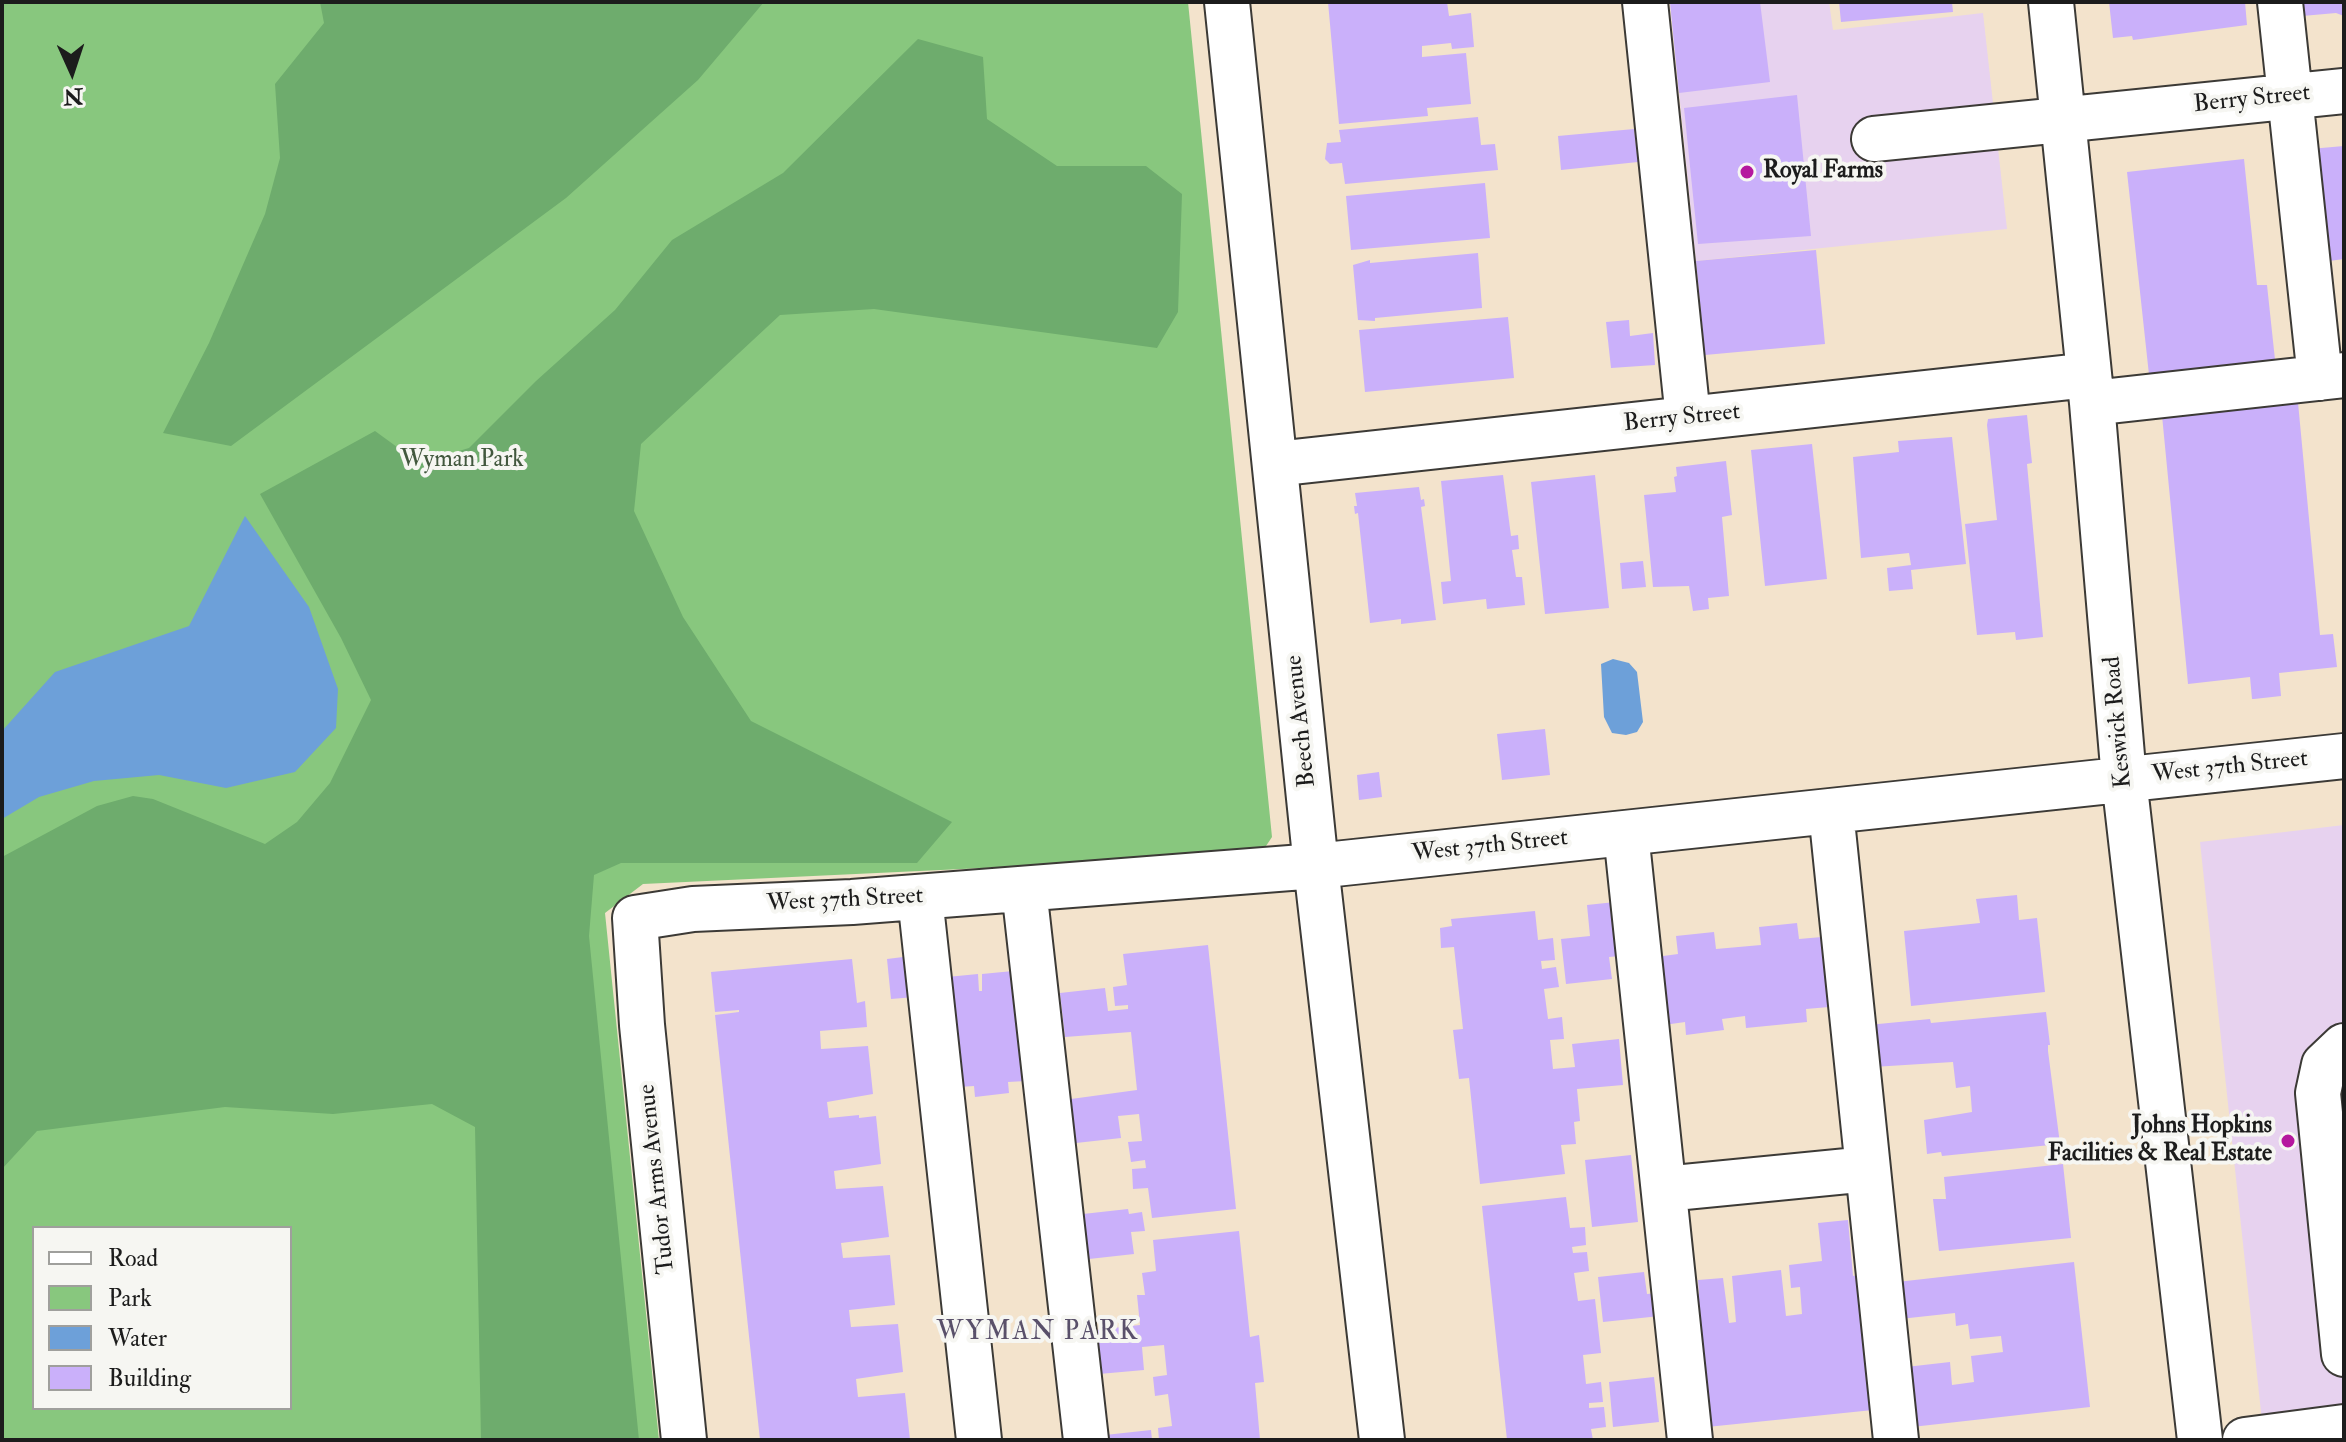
<!DOCTYPE html>
<html>
<head>
<meta charset="utf-8">
<style>
	body { margin:0 }
	#map { position:relative; width:2346px; height:1442px; overflow:hidden; background:#f3e3cc; font-family:"IM FELL Double Pica",serif }
	canvas { display:block }
	.frame { position:absolute; inset:0; border:4px solid #1c1c1c; pointer-events:none }
	.legend { position:absolute; left:32px; top:1226px; width:260px; height:184px; box-sizing:border-box; background:#f6f6f2; border:2px solid #9f9f9c; margin:0; padding:10px 14px; list-style:none; font-size:24px; color:#1c1c1c }
	.legend li { display:flex; align-items:center; gap:16px; height:40px }
	.legend b { width:40px; border:2px solid #9f9f9c }
	.north { position:absolute; left:32px; top:32px; width:80px; height:80px; -webkit-text-stroke:6px #f6f6f2; paint-order:stroke; rotate:177deg; font-size:22px; font-weight:700; line-height:32px; text-align:center; color:#1c1c1c }
	.north::after { content:''; display:block; margin:auto; width:28px; height:36px; background:#1c1c1c; clip-path:polygon(50% 0,100% 100%,50% 72%,0 100%) }
</style>
</head>
<body>
<div id="map">
<canvas width="2346" height="1442"></canvas>
<div class="frame"></div>
<ul class="legend">
<li><b style="height:10px;background:#fff"></b>Road</li>
<li><b style="height:22px;background:#88c77e"></b>Park</li>
<li><b style="height:22px;background:#6da0d9"></b>Water</li>
<li><b style="height:22px;background:#cab0fa"></b>Building</li>
</ul>
<div class="north">N</div>
</div>
<script>
const c = document.querySelector('canvas').getContext('2d');
c.lineJoin = 'round';
function fillPath(path, color) {
  c.fillStyle = color;
  c.fill(path, 'evenodd');
}
function shape(rows) {
  const path = new Path2D();
  for (const r of rows) {
    path.moveTo(r[0], r[1]);
    for (let i = 2; i < r.length; i += 2) path.lineTo(r[i], r[i + 1]);
  }
  return path;
}
function strokePath(path, color, width, dash) {
  c.strokeStyle = color;
  c.lineWidth = width;
  c.lineCap = dash ? 'butt' : 'round';
  c.setLineDash(dash || []);
  c.stroke(path);
}
function write(font, color, halo, rows, align = 'center') {
  c.font = font + ' "IM FELL Double Pica",serif';
  c.lineWidth = 8;
  c.setLineDash([]);
  c.textBaseline = 'middle';
  c.strokeStyle = halo;
  c.fillStyle = color;
  for (const [text, x, y, turn = 0] of rows) {
    c.save();
    c.translate(x, y);
    c.rotate((+turn || 0) * Math.PI / 180);
    c.textAlign = isNaN(turn) ? turn : align;
    if (halo) c.strokeText(text, 0, 0);
    c.fillText(text, 0, 0);
    c.restore();
  }
}
fillPath(shape([
	[1670,2,1829,2,1833,30,1983,13,2007,229,1696,261],
	[2344,825,2344,1440,2264,1440,2200,842]
]), '#e7d2ef');
fillPath(shape([
	[2,2,1188,2,1272,837,1260,855,643,884,605,913,659,1440,2,1440],
	[34,1228,290,1228,290,1408,34,1408]
]), '#88c77e');
fillPath(shape([
	[320,2,764,2,698,80,566,198,231,446,163,433,209,343,265,214,280,158,275,84,324,23],
	[918,39,983,57,987,119,1057,166,1146,166,1182,194,1178,312,1157,348,874,309,780,315,641,444,634,511,683,617,751,721,952,822,917,863,621,863,594,875,589,936,639,1440,481,1440,475,1127,432,1104,333,1114,225,1107,37,1131,2,1169,2,857,97,806,133,796,153,799,265,844,297,822,330,783,371,700,341,638,260,494,375,431,419,463,469,448,536,381,615,310,672,240,783,173]
]), '#6eac6d');
fillPath(shape([
	[245,516,309,607,338,689,336,728,295,772,226,788,159,775,94,781,39,797,2,819,2,731,55,672,189,626],
	[1613,659,1629,663,1637,672,1643,722,1637,732,1626,735,1612,733,1604,717,1601,664]
]), '#6da0d9');
fillPath(shape([
	[1328,2,1447,2,1449,16,1471,13,1474,47,1452,49,1451,43,1422,46,1422,57,1466,53,1471,104,1427,108,1428,116,1339,124],
	[1670,2,1760,2,1770,82,1679,93],
	[1839,2,1952,2,1953,12,1841,22],
	[2109,2,2245,2,2247,25,2133,40,2132,36,2113,38],
	[2292,2,2344,2,2344,16,2336,13,2291,17],
	[1797,95,1811,236,1698,244,1684,108],
	[1478,117,1481,145,1495,144,1498,170,1345,184,1342,163,1330,164,1325,159,1327,143,1341,142,1339,130],
	[1634,129,1638,162,1561,170,1558,136],
	[2344,146,2344,259,2322,262,2310,149],
	[2244,159,2257,285,2267,285,2276,369,2150,384,2127,172],
	[1485,183,1490,238,1351,250,1346,196],
	[1816,250,1825,344,1705,355,1696,261],
	[1478,253,1482,308,1375,318,1375,321,1358,320,1353,265,1370,260,1370,263],
	[1508,317,1514,378,1365,392,1359,330],
	[1629,320,1630,336,1653,333,1655,365,1611,368,1606,322],
	[2297,392,2320,635,2333,634,2337,667,2279,673,2281,696,2254,699,2252,699,2250,677,2188,684,2161,405],
	[2027,415,2032,463,2027,464,2043,637,2016,640,2015,632,1977,635,1965,524,1997,520,1987,425,1988,419],
	[1952,437,1966,564,1911,570,1913,589,1889,591,1887,568,1911,565,1909,553,1861,558,1853,457,1899,452,1898,441],
	[1812,444,1827,579,1765,586,1751,450],
	[1726,461,1732,515,1722,517,1729,596,1708,598,1709,609,1693,611,1689,586,1653,587,1644,495,1676,492,1674,477,1677,476,1676,467],
	[1503,475,1511,536,1518,535,1519,549,1512,550,1516,577,1522,577,1525,605,1487,609,1486,599,1443,604,1441,582,1451,581,1441,481],
	[1595,475,1609,608,1545,614,1531,482],
	[1419,487,1421,500,1424,499,1425,506,1421,507,1436,620,1401,624,1401,619,1370,623,1358,513,1355,514,1354,506,1357,506,1355,493],
	[1643,561,1646,587,1622,589,1620,563],
	[1545,729,1550,775,1502,780,1497,734],
	[1379,772,1382,797,1359,800,1357,775],
	[2017,895,2019,920,2037,918,2045,992,1911,1006,1904,931,1980,923,1976,899],
	[1615,902,1620,956,1609,957,1612,979,1566,984,1561,939,1590,936,1587,905],
	[1535,911,1538,940,1553,938,1555,960,1541,961,1542,969,1556,967,1559,987,1544,989,1548,1019,1562,1017,1564,1039,1550,1040,1553,1069,1575,1067,1572,1044,1619,1039,1623,1085,1577,1089,1580,1121,1574,1122,1576,1144,1561,1145,1565,1174,1480,1184,1469,1078,1459,1079,1453,1030,1463,1029,1454,947,1441,948,1440,928,1452,926,1451,919],
	[1797,923,1799,939,1822,937,1829,1007,1806,1009,1807,1022,1746,1028,1745,1016,1722,1019,1724,1030,1686,1035,1685,1022,1664,1025,1656,957,1678,954,1676,936,1714,932,1716,949,1761,945,1759,927],
	[1208,945,1236,1209,1152,1218,1148,1188,1133,1189,1132,1169,1146,1168,1145,1160,1131,1162,1128,1142,1142,1141,1139,1114,1118,1116,1121,1138,1076,1143,1071,1099,1137,1090,1131,1032,1065,1037,1060,993,1105,988,1108,1011,1128,1009,1128,1005,1115,1006,1113,987,1127,985,1123,954],
	[911,956,915,997,891,999,887,959],
	[852,959,857,1003,865,1001,867,1027,820,1031,821,1049,868,1046,873,1094,827,1102,829,1118,859,1115,859,1118,876,1116,881,1164,834,1171,836,1189,883,1186,889,1237,841,1243,843,1258,890,1255,895,1305,849,1310,850,1319,851,1327,898,1324,903,1372,856,1379,858,1397,905,1393,910,1440,760,1440,715,1015,739,1012,739,1010,715,1012,711,972],
	[1013,971,1026,1081,1008,1082,1009,1093,975,1097,974,1086,959,1087,947,977,978,974,979,991,982,991,982,974],
	[2046,1012,2050,1045,2048,1045,2048,1051,2060,1144,1942,1156,1941,1152,1927,1154,1924,1120,1972,1112,1970,1086,1956,1088,1953,1062,1873,1067,1868,1025,1930,1019,1931,1023],
	[1631,1155,1638,1222,1592,1227,1585,1160],
	[2063,1164,2071,1238,1939,1251,1933,1199,1946,1199,1944,1177],
	[1566,1197,1570,1228,1585,1227,1586,1245,1572,1247,1573,1253,1587,1252,1589,1271,1574,1273,1578,1301,1595,1299,1601,1353,1583,1355,1586,1384,1601,1382,1603,1402,1589,1403,1589,1408,1604,1407,1606,1427,1591,1429,1593,1440,1507,1440,1482,1206],
	[1128,1209,1129,1214,1142,1212,1145,1231,1131,1232,1134,1254,1089,1259,1083,1214],
	[1848,1220,1853,1276,1858,1275,1873,1410,1707,1427,1694,1295,1699,1294,1698,1280,1723,1278,1729,1323,1736,1322,1732,1276,1781,1270,1786,1316,1802,1314,1800,1287,1791,1288,1789,1265,1822,1261,1818,1223],
	[1239,1231,1250,1337,1259,1335,1264,1382,1255,1383,1260,1440,1159,1440,1158,1428,1172,1426,1168,1394,1155,1396,1153,1377,1167,1375,1164,1345,1142,1347,1144,1370,1099,1374,1095,1330,1140,1325,1137,1295,1145,1295,1142,1273,1156,1271,1153,1240],
	[2074,1262,2090,1407,1912,1427,1906,1367,1950,1362,1952,1385,1974,1382,1971,1356,2003,1352,2001,1336,1970,1339,1968,1324,1956,1326,1955,1313,1900,1319,1897,1282],
	[1644,1272,1647,1294,1658,1293,1660,1316,1603,1322,1598,1277],
	[1654,1377,1659,1422,1613,1427,1609,1382],
	[1151,1430,1152,1440,1106,1440,1105,1435]
]), '#cab0fa');
const minor = shape([
	[1227,2,1316,866,1382,1440],
	[1645,2,1688,418],
	[2051,2,2092,403,2124,779,2200,1440],
	[2280,2,2320,378],
	[1874,139,2344,91],
	[2092,403,2344,375],
	[1275,464,2089,375],
	[1831,811,1896,1440],
	[1626,833,1690,1440],
	[1024,889,1086,1440],
	[920,897,979,1440],
	[2344,1046,2324,1065,2318,1093,2344,1354],
	[1664,1189,1868,1169],
	[684,1440,642,1025,635,918,693,909,852,902,1316,866,2344,756],
	[2245,1440,2344,1427]
]);
strokePath(minor, '#3c3a36', 48);
strokePath(minor, '#fff', 44);
for (const [x, y, r, color] of [
	[1747,172,8,"#b5179e"],
	[2288,1141,8,"#b5179e"]
]) {
  const dot = new Path2D();
  dot.arc(x, y, r, 0, 2 * Math.PI);
  c.fillStyle = color;
  c.fill(dot);
  strokePath(dot, '#f6f6f2', 3);
}
write('24px', '#1c1c1c', '#f6f6f2', [
	["Berry Street",2252,100,-6],
	["Berry Street",1682,419,-6],
	["Beech Avenue",1302,721,-96],
	["Keswick Road",2119,722,-95],
	["West 37th Street",2230,768,-6],
	["West 37th Street",1490,847,-6],
	["West 37th Street",845,901,-3],
	["Tudor Arms Avenue",658,1179,-96]
]);
write('bold 24px', '#1c1c1c', '#f6f6f2', [
	["Royal Farms",1763,172],
	["Johns Hopkins",2272,1127,"right"],
	["Facilities & Real Estate",2272,1155,"right"]
], 'left');
write('24px', '#42583e', '#f6f6f2', [
	["Wyman Park",462,461]
]);
c.letterSpacing = '2px';
write('26px', '#59506a', '#f6f6f2', [
	["WYMAN PARK",1038,1333]
]);
c.letterSpacing = '0px';
</script>
</body>
</html>
